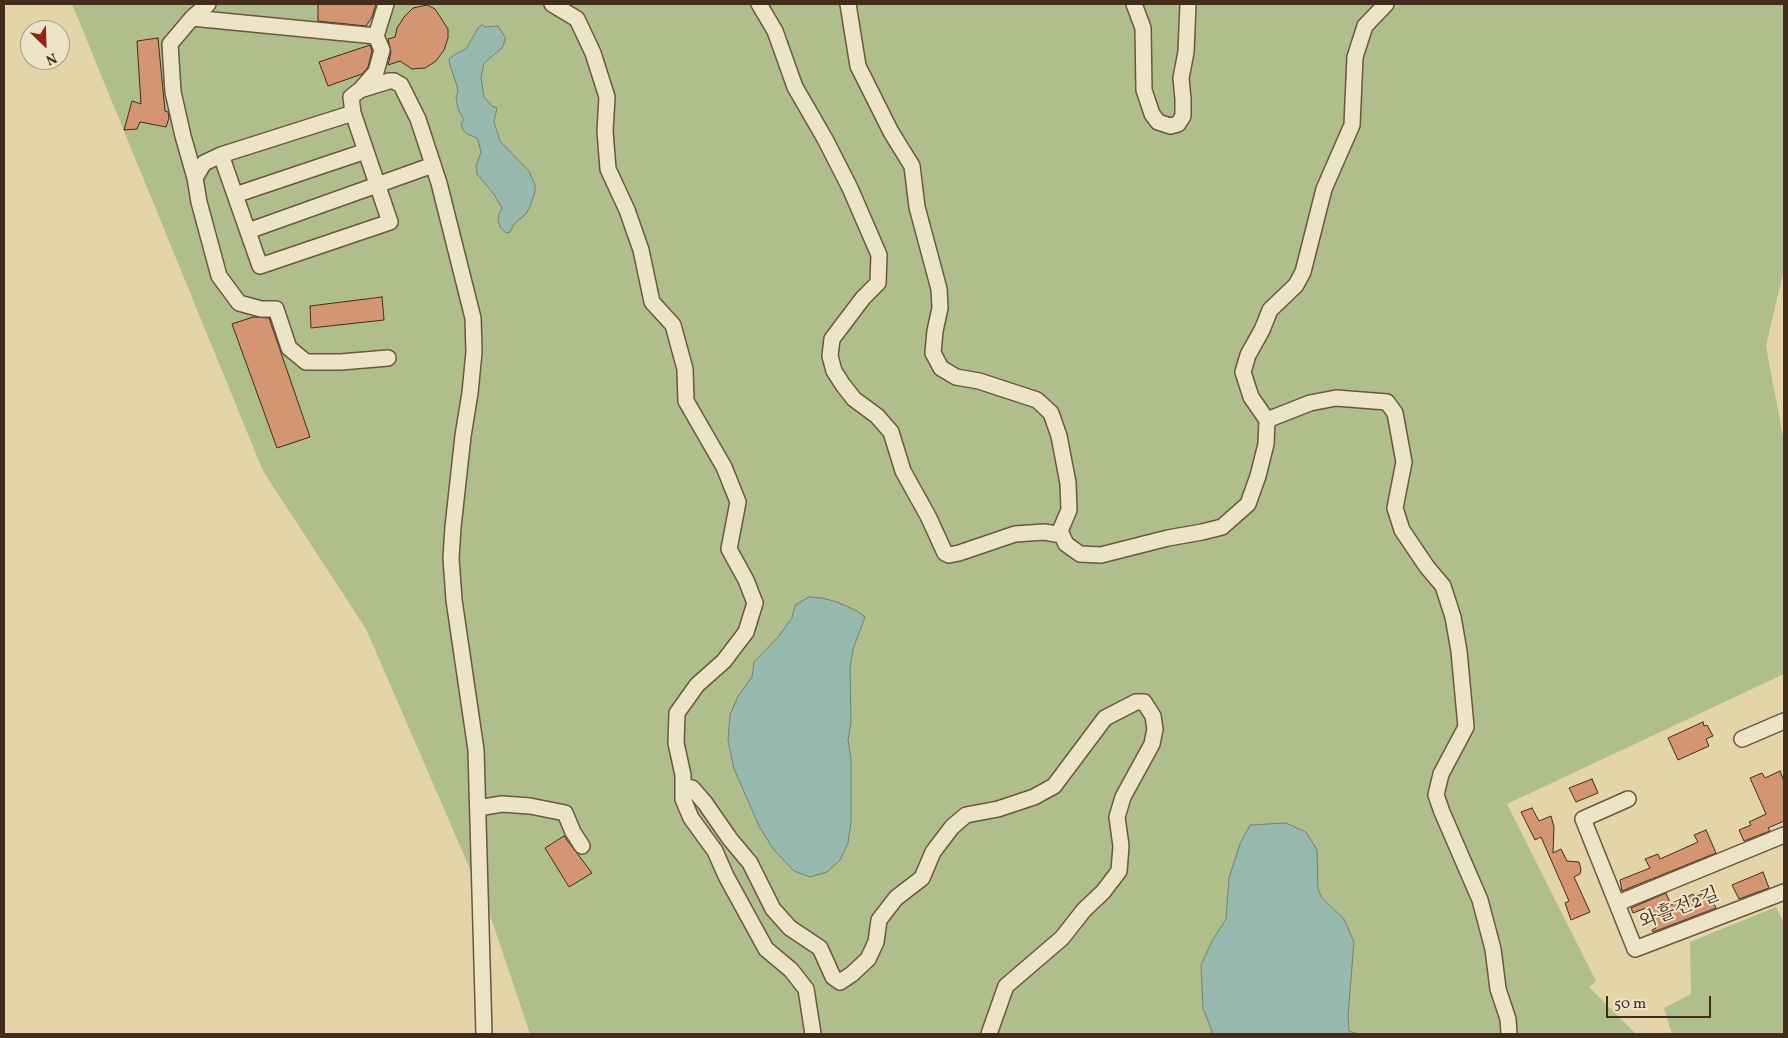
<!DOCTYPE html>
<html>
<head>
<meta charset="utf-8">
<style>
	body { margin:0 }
	#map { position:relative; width:1788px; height:1038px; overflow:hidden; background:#e4d5a9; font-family:Vollkorn,serif }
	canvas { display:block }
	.frame { position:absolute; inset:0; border:5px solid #432c1c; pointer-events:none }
	.north { position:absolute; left:20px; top:20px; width:50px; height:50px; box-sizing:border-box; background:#ede4c7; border:1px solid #a99a83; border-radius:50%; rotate:156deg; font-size:14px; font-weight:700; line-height:20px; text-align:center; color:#432c1c }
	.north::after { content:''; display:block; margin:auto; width:18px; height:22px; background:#8f2418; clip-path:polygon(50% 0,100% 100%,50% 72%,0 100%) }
	.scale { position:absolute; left:1606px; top:996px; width:105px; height:22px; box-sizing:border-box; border:2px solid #432c1c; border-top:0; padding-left:6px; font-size:15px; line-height:18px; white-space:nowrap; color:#432c1c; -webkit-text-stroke:4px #ede4c7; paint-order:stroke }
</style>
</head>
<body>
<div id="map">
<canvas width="1788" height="1038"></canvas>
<div class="frame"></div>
<div class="north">N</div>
<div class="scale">50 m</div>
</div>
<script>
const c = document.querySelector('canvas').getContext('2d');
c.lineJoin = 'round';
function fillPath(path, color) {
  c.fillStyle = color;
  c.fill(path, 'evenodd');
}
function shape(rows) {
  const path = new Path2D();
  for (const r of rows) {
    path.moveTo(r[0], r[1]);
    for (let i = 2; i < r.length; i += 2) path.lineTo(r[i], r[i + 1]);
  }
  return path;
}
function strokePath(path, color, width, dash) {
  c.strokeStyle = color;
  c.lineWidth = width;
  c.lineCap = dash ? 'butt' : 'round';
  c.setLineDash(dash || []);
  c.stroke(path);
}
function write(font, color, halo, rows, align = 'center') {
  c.font = font + ' Vollkorn,"Noto Serif KR",serif';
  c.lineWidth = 4;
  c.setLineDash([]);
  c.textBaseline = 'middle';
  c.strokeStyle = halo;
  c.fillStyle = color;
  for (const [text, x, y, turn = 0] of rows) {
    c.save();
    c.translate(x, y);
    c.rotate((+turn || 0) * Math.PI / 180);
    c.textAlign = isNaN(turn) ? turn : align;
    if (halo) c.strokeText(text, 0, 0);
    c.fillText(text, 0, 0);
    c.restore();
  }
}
fillPath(shape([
	[72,4,1784,4,1784,269,1766,346,1784,442,1784,674,1507,804,1596,981,1589,987,1636,1034,530,1034,490,915,366,629,263,471],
	[1776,907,1784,923,1784,1034,1672,1034,1664,1008,1691,994,1690,942]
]), '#b0be8b');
const water = shape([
	[482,25,486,27,498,26,505,37,505,41,502,48,484,63,481,78,484,97,492,106,497,108,494,122,500,141,529,171,535,185,535,192,530,206,526,214,514,224,510,232,506,233,501,228,498,221,499,214,502,208,493,193,477,174,476,166,481,152,479,144,477,138,467,134,463,130,461,124,464,120,458,109,456,97,458,92,457,86,450,65,449,59,454,55,466,49,478,28,482,25],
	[809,597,822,598,837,602,857,611,865,617,853,649,850,668,851,722,848,740,851,759,851,822,848,843,840,860,827,872,810,877,794,871,774,850,760,828,734,769,728,740,730,715,738,696,752,677,754,662,778,637,792,618,795,605,809,597],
	[1286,823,1306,832,1317,850,1318,889,1322,898,1344,919,1354,942,1348,1016,1349,1031,1358,1034,1213,1034,1203,1008,1201,965,1212,941,1226,919,1229,878,1240,844,1250,825,1286,823]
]);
fillPath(water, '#96b8ad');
strokePath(water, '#758073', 1);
const building = shape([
	[318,4,376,4,372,17,366,26,318,21,318,4],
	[427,5,435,9,448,29,448,38,444,50,436,61,425,68,412,69,400,61,388,65,391,52,388,39,395,37,397,28,404,17,413,8,427,5],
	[158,38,165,111,168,112,169,118,166,127,140,122,137,129,124,130,132,101,141,104,137,41,158,38],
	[370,45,372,51,368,67,362,74,328,86,319,62,370,45],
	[382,297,384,320,311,328,310,306,382,297],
	[253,317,269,318,310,437,277,448,232,324,253,317],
	[1703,722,1704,726,1707,725,1713,736,1706,739,1709,746,1678,760,1668,738,1703,722],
	[1780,771,1784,781,1784,821,1768,828,1770,831,1744,841,1739,830,1751,825,1749,822,1766,814,1750,778,1762,773,1765,778,1780,771],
	[1592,779,1598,793,1576,802,1569,788,1592,779],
	[1532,808,1539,821,1551,816,1554,827,1553,853,1561,849,1567,861,1579,862,1581,869,1580,874,1574,877,1590,912,1571,920,1565,903,1569,901,1541,837,1535,840,1521,812,1532,808],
	[1706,830,1716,853,1622,891,1620,880,1650,868,1645,859,1658,854,1660,859,1698,842,1694,835,1706,830],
	[564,836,592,873,569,887,545,848,564,836],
	[1763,872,1769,888,1739,899,1732,885,1763,872],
	[1666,893,1671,905,1693,894,1695,897,1702,894,1707,903,1712,900,1716,908,1653,932,1652,930,1656,928,1646,908,1633,913,1631,908,1666,893]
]);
fillPath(building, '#d49573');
strokePath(building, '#432c1c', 1);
const minor = shape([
	[552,4,577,19,593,53,607,97,605,131,608,169,627,210,641,250,652,302,673,325,685,369,686,401,724,467,738,502,729,549,746,580,755,603,746,632,724,661,697,685,677,713,676,743,683,775,683,799,691,818,715,851,726,876,766,949,791,970,806,989,813,1034],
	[759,4,775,31,795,87,825,139,850,188,879,255,878,283,863,298,832,339,830,356,834,371,843,385,854,399,877,416,891,432,903,471,928,516,945,553,949,555,959,553,1015,534,1044,532,1062,535],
	[848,4,858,66,891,132,912,166,917,207,939,289,940,308,935,331,933,353,941,368,956,377,979,381,1037,400,1051,413,1059,436,1068,483,1069,510,1060,531,1066,544,1080,554,1101,555,1168,538,1202,532,1222,527,1248,504,1258,476,1266,444,1267,420,1310,403,1336,398,1387,402,1395,413,1404,462,1395,508,1402,530,1427,567,1443,586,1453,617,1459,651,1466,727,1441,774,1436,795,1442,812,1480,900,1493,949,1498,989,1508,1019,1509,1034],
	[1134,4,1143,28,1144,90,1152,114,1158,122,1170,126,1178,124,1183,116,1183,99,1181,78,1186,52,1188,4],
	[192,18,208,4],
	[361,89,376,72,382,50,376,36,386,4],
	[353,113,221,155,204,163,195,178,199,202,219,276,239,303,261,309,276,309,289,348,306,362,341,362,388,358],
	[221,155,260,266,390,222,353,113,351,97,360,90,389,81,394,81,401,85,418,119,439,183,473,318,474,352,470,393,463,436,453,527,451,558,454,600,476,750,484,1034],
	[195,178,183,136,173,92,170,44,192,18,376,36],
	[235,195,366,151],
	[248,231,433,165],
	[1267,420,1251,397,1243,372,1248,355,1262,330,1270,310,1296,285,1303,272,1324,189,1352,125,1355,57,1365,26,1386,4],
	[1742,739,1784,721],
	[683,786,692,788,705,803,730,839,750,863,773,909,790,928,820,948,833,977,840,982,852,974,868,959,876,942,879,920,896,898,922,878,933,852,952,827,966,815,998,809,1034,797,1054,786,1105,718,1136,702,1144,702,1153,716,1155,729,1152,744,1123,797,1117,817,1121,846,1119,871,1103,892,1084,910,1062,938,1006,986,989,1034],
	[1628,799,1583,819,1635,949,1784,892],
	[478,808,502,804,530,806,565,813,573,832,582,846],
	[1618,903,1784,835]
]);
strokePath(minor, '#6b563f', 18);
strokePath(minor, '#ede4c7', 15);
write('19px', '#432c1c', '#ede4c7', [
	["와흘전2길",1680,910,-21]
]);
</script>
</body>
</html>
